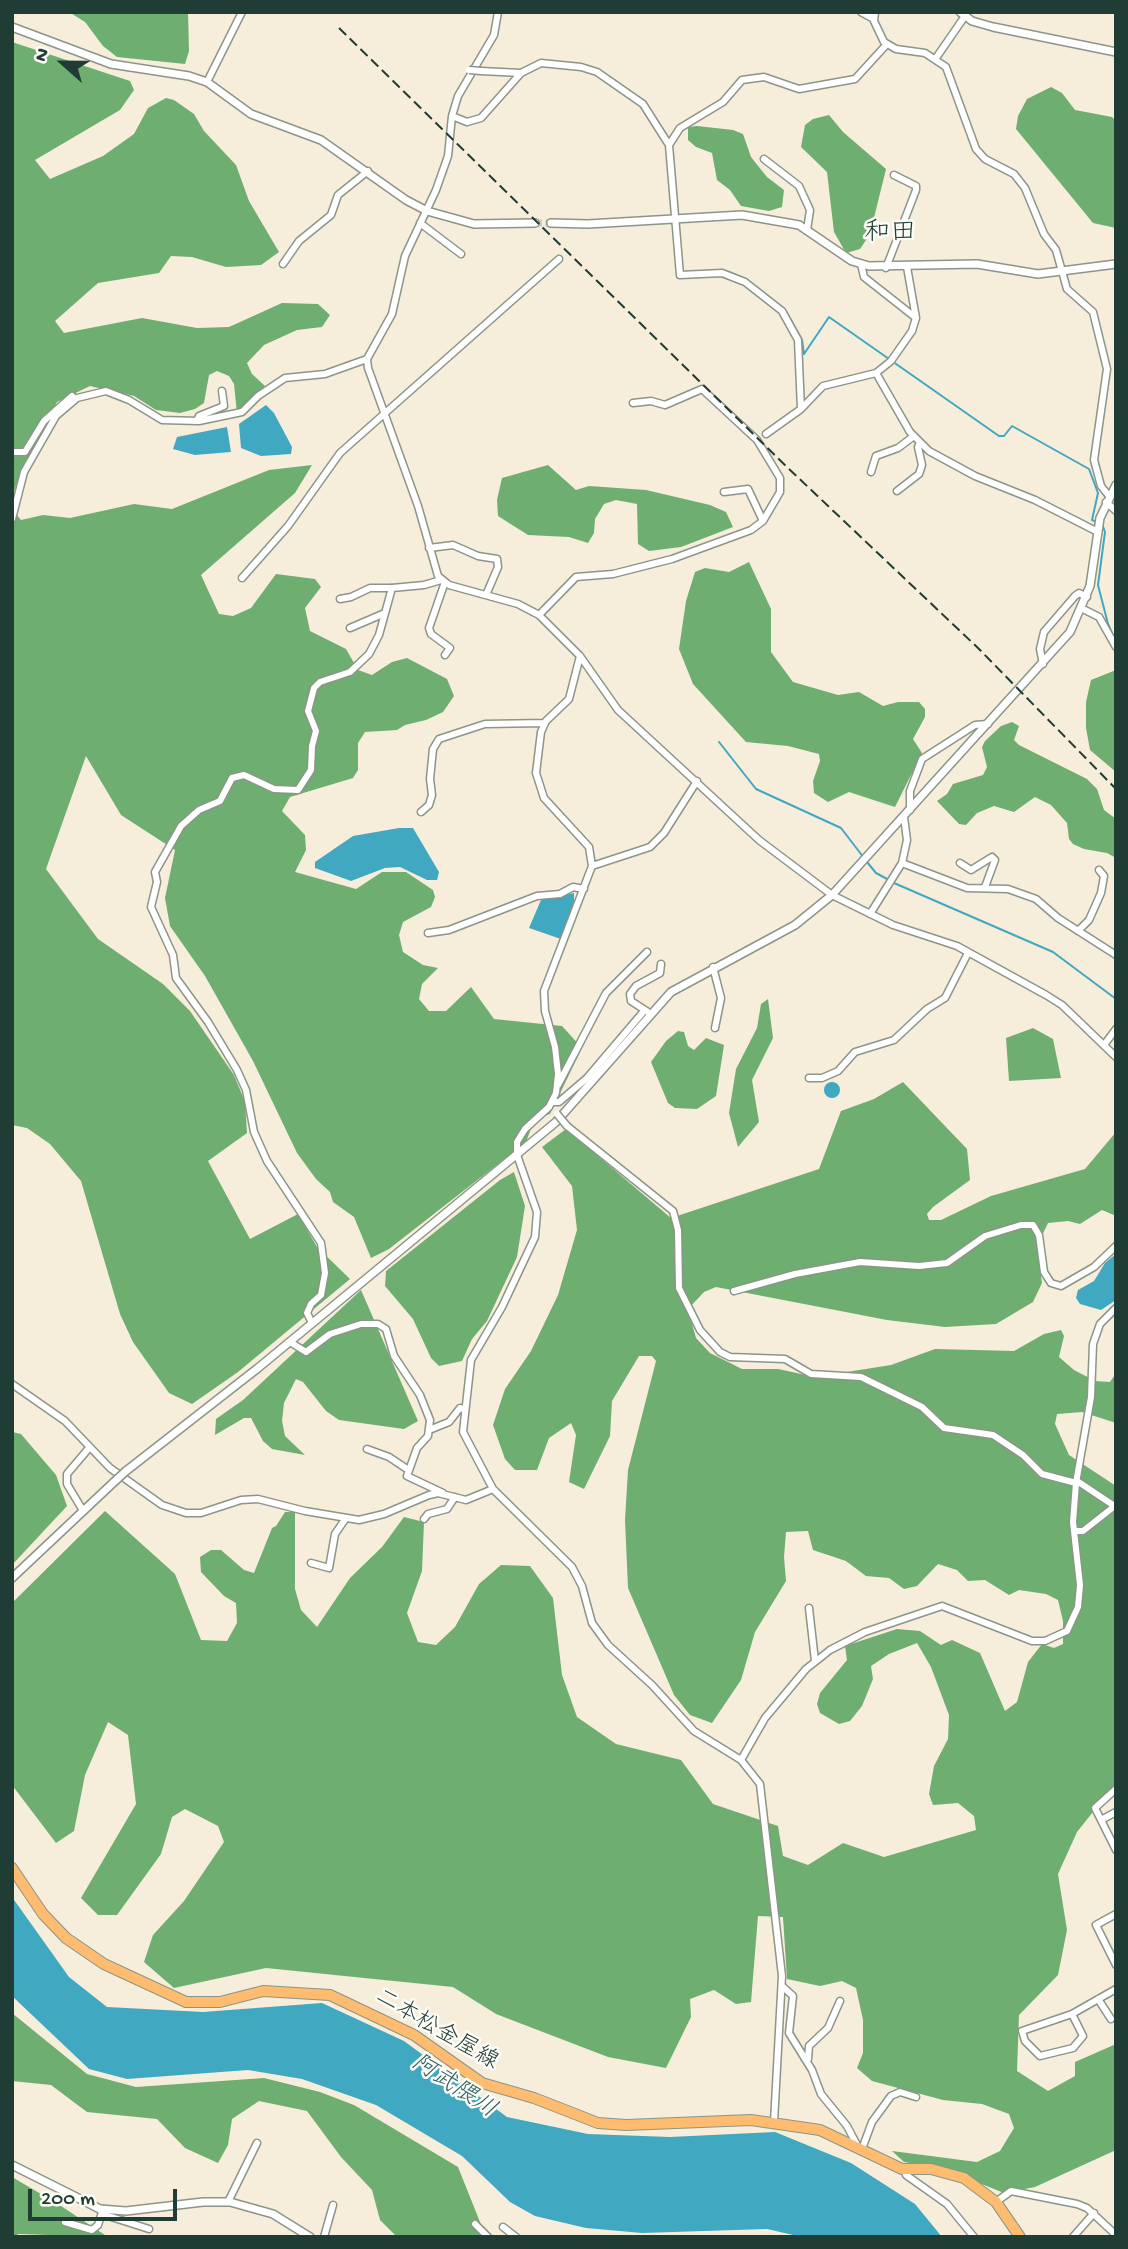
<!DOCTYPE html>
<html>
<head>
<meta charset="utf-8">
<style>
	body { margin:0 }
	#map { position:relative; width:1128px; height:2249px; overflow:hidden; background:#f7eddb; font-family:"Gochi Hand",sans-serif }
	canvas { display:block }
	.frame { position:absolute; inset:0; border:14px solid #1f3d34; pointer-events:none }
	.north { position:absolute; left:28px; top:28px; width:70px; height:70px; -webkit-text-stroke:5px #fdfcf7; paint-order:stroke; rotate:291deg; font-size:19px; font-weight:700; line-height:28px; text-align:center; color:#1f3d34 }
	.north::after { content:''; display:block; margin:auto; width:24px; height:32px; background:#1f3d34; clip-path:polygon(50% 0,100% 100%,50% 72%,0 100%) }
	.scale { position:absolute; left:28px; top:2189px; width:149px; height:32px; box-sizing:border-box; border:4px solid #1f3d34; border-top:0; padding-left:9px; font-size:21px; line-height:24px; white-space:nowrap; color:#1f3d34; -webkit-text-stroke:5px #fdfcf7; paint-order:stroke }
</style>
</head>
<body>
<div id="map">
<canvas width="1128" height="2249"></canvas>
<div class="frame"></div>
<div class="north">N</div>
<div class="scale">200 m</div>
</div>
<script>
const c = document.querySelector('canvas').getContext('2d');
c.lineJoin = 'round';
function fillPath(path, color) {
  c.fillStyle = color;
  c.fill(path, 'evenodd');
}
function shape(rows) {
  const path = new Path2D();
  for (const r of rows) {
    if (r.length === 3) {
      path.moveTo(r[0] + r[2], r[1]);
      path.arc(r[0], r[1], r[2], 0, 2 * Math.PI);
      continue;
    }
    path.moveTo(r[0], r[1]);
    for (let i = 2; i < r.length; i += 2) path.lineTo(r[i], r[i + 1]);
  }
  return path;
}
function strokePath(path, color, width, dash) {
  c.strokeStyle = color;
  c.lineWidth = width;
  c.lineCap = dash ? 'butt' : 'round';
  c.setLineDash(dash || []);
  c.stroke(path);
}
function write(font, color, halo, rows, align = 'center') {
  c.font = font + ' "Gochi Hand","Klee One",sans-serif';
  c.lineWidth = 5;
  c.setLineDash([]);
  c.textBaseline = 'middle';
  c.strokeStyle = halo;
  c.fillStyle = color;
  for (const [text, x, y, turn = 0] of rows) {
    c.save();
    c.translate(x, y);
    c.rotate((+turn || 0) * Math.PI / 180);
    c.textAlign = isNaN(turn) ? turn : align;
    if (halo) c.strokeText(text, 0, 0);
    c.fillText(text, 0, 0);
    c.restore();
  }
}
fillPath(shape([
	[69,12,188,12,189,51,185,64,117,57,103,46,85,22],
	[12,42,130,81,134,90,120,110,35,160,50,179,103,156,134,134,148,108,166,98,174,100,194,114,204,131,236,165,249,201,279,252,261,265,226,267,192,257,171,256,159,273,98,283,55,321,64,333,142,318,197,328,229,327,282,303,318,304,330,315,322,327,297,330,264,345,247,363,252,374,265,386,237,413,234,384,229,376,217,371,209,375,204,403,195,409,180,413,156,410,134,396,90,386,57,402,21,472,12,497],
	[1051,87,1062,93,1075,110,1112,117,1116,121,1116,228,1093,223,1016,129,1018,116,1027,99],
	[829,115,843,132,886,169,870,234,860,249,846,253,834,232,827,172,801,147,805,125,813,119],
	[697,126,733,130,743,134,751,157,767,177,784,190,782,207,769,211,741,206,730,190,717,180,712,153,696,147,688,140,688,127],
	[312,465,295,493,201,575,219,614,233,616,251,608,276,574,315,579,321,587,305,608,310,631,346,649,358,670,372,675,392,662,407,658,447,679,454,696,443,712,426,720,405,725,397,730,365,732,358,743,358,770,353,778,290,797,282,811,305,835,306,850,295,872,356,889,382,872,406,872,433,890,435,897,431,907,403,922,399,935,403,952,423,965,438,968,422,984,419,999,429,1011,446,1011,471,987,494,1019,562,1026,582,1048,550,1114,535,1118,526,1142,389,1249,371,1258,354,1217,333,1202,330,1192,316,1179,297,1153,253,1061,205,976,170,926,165,898,175,850,121,815,86,756,46,869,98,939,163,984,190,1011,234,1075,245,1102,247,1133,208,1161,250,1239,298,1214,317,1247,350,1279,238,1372,192,1404,169,1393,133,1342,120,1314,81,1181,50,1144,27,1128,12,1125,12,509,21,520,43,515,70,518,134,504,172,509,269,470],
	[548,465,576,490,589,486,646,490,710,505,726,512,733,527,681,547,649,551,638,544,637,504,616,500,604,504,595,519,594,533,588,543,569,537,528,535,498,516,497,500,502,478],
	[749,562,771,609,771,652,793,682,838,695,859,692,883,706,898,702,919,702,925,709,925,717,913,739,922,753,895,807,849,792,828,802,814,793,813,781,820,761,819,754,788,746,746,742,693,684,679,649,686,601,695,572,705,568,729,572],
	[1116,670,1116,772,1090,750,1086,728,1086,702,1091,680],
	[1012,722,1019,726,1014,740,1019,745,1087,779,1097,789,1104,810,1116,819,1116,858,1107,853,1084,849,1073,844,1069,839,1067,823,1051,805,1035,797,1014,812,994,806,977,813,966,825,959,824,937,801,947,794,953,784,983,775,987,767,982,747,985,741,1001,726],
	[768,999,773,1038,752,1080,759,1122,738,1147,729,1113,736,1069,757,1028,761,1004],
	[1033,1028,1053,1039,1061,1078,1009,1081,1006,1038],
	[678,1031,684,1032,688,1046,694,1050,706,1038,724,1045,716,1096,697,1109,675,1108,668,1103,651,1062,666,1041],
	[903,1082,967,1149,970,1180,933,1207,927,1214,929,1220,941,1220,991,1196,1085,1169,1116,1132,1116,1216,1102,1210,1080,1224,1068,1221,1048,1223,1037,1246,1042,1283,1033,1302,996,1324,945,1327,887,1320,716,1287,704,1292,688,1309,696,1338,710,1353,742,1369,778,1369,815,1377,891,1365,935,1349,1014,1351,1044,1334,1061,1330,1064,1336,1059,1357,1074,1370,1095,1381,1110,1382,1116,1373,1116,1423,1082,1412,1057,1414,1055,1424,1069,1455,1116,1486,1116,1783,1077,1832,1058,1874,1067,1930,1058,1975,1019,2015,1017,2071,1048,2091,1075,2076,1075,2062,1116,2044,1116,2150,1035,2187,1004,2193,947,2170,904,2162,892,2151,977,2162,1000,2151,1014,2128,1009,2114,982,2104,943,2100,872,2081,857,2068,863,2053,863,2020,856,1988,842,1981,820,1986,787,1979,783,1917,758,1916,751,2002,736,2004,714,1990,690,1999,691,2017,666,2068,608,2057,496,2014,453,1987,266,1968,174,1988,144,1962,153,1935,184,1901,224,1842,218,1826,185,1809,172,1817,161,1854,117,1915,98,1915,81,1898,136,1804,128,1735,108,1722,85,1775,74,1831,56,1843,12,1785,12,1603,105,1511,175,1574,201,1640,227,1641,237,1623,236,1603,224,1596,201,1572,200,1557,211,1550,221,1550,244,1570,254,1573,272,1528,276,1526,285,1512,295,1512,295,1589,301,1610,317,1627,350,1578,382,1547,404,1517,424,1522,422,1571,407,1613,418,1642,436,1645,455,1627,479,1584,501,1565,530,1566,553,1598,562,1675,577,1717,616,1744,681,1760,713,1804,778,1826,783,1856,808,1865,843,1843,884,1857,976,1830,974,1816,958,1803,933,1805,929,1794,934,1766,948,1739,949,1715,931,1667,917,1643,889,1654,871,1666,873,1679,862,1706,850,1721,839,1724,820,1713,817,1704,820,1693,847,1660,845,1646,897,1629,920,1631,941,1645,952,1640,980,1653,1005,1711,1017,1702,1028,1662,1042,1644,1054,1648,1063,1644,1063,1621,1058,1600,1046,1594,1019,1590,1009,1595,985,1580,968,1581,957,1570,938,1564,917,1586,904,1589,889,1578,866,1576,846,1561,813,1550,808,1531,786,1532,784,1557,786,1581,755,1632,741,1680,712,1723,690,1715,674,1695,628,1588,625,1520,628,1470,656,1361,652,1356,639,1356,612,1401,610,1436,584,1489,569,1482,576,1435,571,1423,549,1438,537,1470,515,1470,505,1459,493,1425,505,1389,531,1351,558,1295,577,1230,572,1186,542,1147,566,1129,671,1218,819,1169,841,1111,874,1099],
	[514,1172,525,1206,517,1257,487,1321,472,1339,462,1361,439,1366,431,1358,413,1319,385,1286,386,1271,500,1180],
	[361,1290,418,1421,404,1429,339,1420,326,1411,303,1382,296,1379,284,1403,282,1421,285,1436,305,1455,272,1449,263,1441,251,1418,244,1418,215,1435,216,1419,243,1400],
	[12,1432,21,1434,56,1475,67,1506,12,1565],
	[12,2013,87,2074,136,2087,264,2078,320,2092,354,2105,458,2167,486,2237,397,2237,380,2220,372,2190,341,2157,307,2111,259,2101,232,2119,228,2145,218,2163,185,2148,157,2119,87,2112,51,2085,12,2081],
	[12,2177,58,2204,108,2237,19,2234,12,2237]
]), '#6eae70');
fillPath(shape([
	[266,405,274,413,292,447,291,454,261,456,241,448,239,424],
	[227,427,231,452,195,455,173,449,177,437],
	[399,828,413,828,439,872,437,880,427,880,400,867,385,868,351,881,315,868,315,862,353,836],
	[574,893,574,908,561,939,529,928,541,900],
	[832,1090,8],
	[1116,1254,1116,1300,1101,1310,1080,1304,1076,1298,1078,1290,1094,1281,1105,1263],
	[12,1897,69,1977,107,2007,203,2012,322,2003,404,2041,507,2117,588,2134,670,2137,775,2132,851,2163,915,2204,942,2237,802,2237,767,2229,642,2233,586,2228,535,2216,510,2202,462,2156,376,2105,302,2079,248,2070,127,2079,89,2069,12,1996]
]), '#40a8c0');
strokePath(shape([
	[729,272,741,277],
	[746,280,778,304],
	[787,313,802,340,804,354,829,317,999,436,1004,436,1012,426,1089,469,1098,493,1092,520,1097,522],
	[1102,524,1105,532,1098,585,1108,624,1115,640],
	[719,742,756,789,841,828,864,858],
	[867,862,876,873,889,880],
	[894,883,1053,952,1116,999]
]), '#40a8c0', 2);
strokePath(shape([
	[535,223,551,223]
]), '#cccaba', 7, [7, 3.5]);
const minor = shape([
	[498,12,494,35,458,96,452,116,448,156,436,190,405,256,392,314,367,359,368,368,418,506,438,576,449,585,518,604,539,615,580,656,618,710,759,840,832,895,893,925,957,946,1046,995,1062,1005,1116,1057],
	[861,12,874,19],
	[875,12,874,21,884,42,896,49,925,53,946,67,976,149,985,159,1014,174,1025,188,1044,234,1056,250,1067,289,1093,312,1107,369,1094,460,1101,486,1109,496],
	[936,58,965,16],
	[481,71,521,73],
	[207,82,242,12],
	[452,116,467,122,481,118,521,73,541,63,581,67,597,72,643,104,669,145,680,275,722,273,745,282,782,311,798,340,801,409,766,434],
	[669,145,680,128,723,102,742,80,764,77,799,89,855,79,887,44],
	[764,159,799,186,810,210,807,230],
	[420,223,461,254],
	[283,264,299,241,331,215,338,195,368,171],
	[861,264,864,277,916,318],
	[886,268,916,190,916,186,894,175],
	[876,373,910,432,929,451,975,476,1035,500,1098,532],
	[801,409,823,386,876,373,891,361,912,331,916,318,907,267],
	[197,421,199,416,224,406,222,391],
	[13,452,25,452,44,421,72,396],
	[871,472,876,456,898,448,914,436],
	[897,491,919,474,922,465,918,447,920,442],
	[724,492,748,489,763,521],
	[1106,502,1116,511],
	[12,519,24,472,56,416,77,398,106,391,129,400,162,420,199,421,242,412,258,396,285,378,325,374,367,359],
	[429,548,453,545,478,556,497,559,498,567,486,595],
	[242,578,288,526,340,453,559,259],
	[445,582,429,628,431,634,450,648,445,655],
	[340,599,351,597,370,588,391,588],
	[1083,609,1099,617,1116,647],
	[539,615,576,577,613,574,672,559,751,530,763,521,780,492,780,478,757,440,702,389,665,405,651,401,633,403],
	[350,628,385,613],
	[580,656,569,699,546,721,541,732,536,773,544,798,589,847,592,866,544,991,545,1011,555,1047,558,1074,556,1093,549,1107,525,1129,517,1142,517,1155,537,1212,535,1237,502,1307,471,1360,463,1432,493,1489,572,1567,582,1586,592,1623,608,1645,652,1685,694,1731,741,1760,760,1784,782,1976,774,2122],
	[1043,664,1040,649,1044,632,1075,596,1079,593,1087,597],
	[910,810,910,791,922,759,975,725,988,724],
	[421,812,429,805,432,795,430,779,433,749,439,739,485,724,545,723],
	[902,863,967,888,1008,889,1036,899,1058,918,1116,955],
	[960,863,971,870,992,857,995,860,985,887],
	[592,866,650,847,664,833,697,781],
	[870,914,902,863,907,840,904,817],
	[1078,931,1089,920,1101,893,1104,876,1099,870],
	[428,933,449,930,537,896,560,894,573,887,584,889],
	[713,967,721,998,715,1028],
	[648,1012,631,1001,630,994,636,986,660,973,661,964],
	[1104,1045,1116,1029],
	[809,1078,822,1078,838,1071,855,1052,894,1040,927,1009,945,998,968,953],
	[558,1085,606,993,647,952],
	[553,1102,559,1102,587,1078,644,1011],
	[567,1126,673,1211,678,1230,679,1288,700,1330,720,1352,730,1357,785,1359,811,1374,861,1377,922,1407,944,1428,993,1435,1023,1455,1042,1474,1076,1483],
	[734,1291,795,1274,860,1262,919,1266,947,1263,985,1236,1021,1225,1033,1225,1039,1235,1044,1272,1051,1283,1061,1286,1094,1267,1116,1246],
	[312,1323,307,1313,311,1304,321,1295,325,1273,321,1243,267,1161,254,1132,246,1090,237,1070,208,1022,176,978,173,955,151,907,157,882,155,872,181,826,199,810,220,801,232,778,244,775,274,789,298,790,311,770,312,746,316,731,308,711,314,688,320,682,350,672,369,654,379,635,392,588,424,585,441,580],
	[290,1342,306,1352,330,1334,361,1324,378,1324,386,1329,394,1356,420,1395,430,1420,428,1436,417,1448,407,1476,443,1493],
	[12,1384,65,1421,110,1468,162,1505,186,1513,201,1513,241,1500,258,1499,305,1511,359,1520,384,1514,429,1495,438,1493,466,1500,493,1489],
	[429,1430,449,1422,460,1408,464,1409],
	[367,1449,389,1457,407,1469],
	[1077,1481,1116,1507],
	[82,1509,67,1484,67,1474,89,1448],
	[424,1519,428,1514,447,1509,455,1497],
	[1075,1531,1083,1531,1116,1505],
	[311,1563,329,1568,335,1534,346,1518],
	[809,1608,815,1661],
	[741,1760,765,1718,806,1669,830,1650,865,1632,942,1606,1032,1641,1045,1641,1067,1631,1078,1607,1080,1585,1073,1522,1076,1483,1091,1397,1093,1344,1100,1324,1116,1308],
	[1116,1812,1101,1820,1116,1850],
	[1101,1820,1095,1808,1116,1789],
	[1116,1914,1096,1925,1116,1965],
	[782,1986,793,1996,789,2033,812,2070,821,2094,847,2126,858,2147],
	[1098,1999,1111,2019],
	[1072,2014,1083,2036,1073,2048,1040,2056,1025,2041,1022,2031,1072,2014,1116,1989],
	[808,2059,809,2046,828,2028,840,2001],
	[862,2149,872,2122,891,2096,900,2092,916,2097],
	[904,2169,906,2175,947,2204,974,2237],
	[228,2202,257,2143],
	[996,2202,1011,2191,1077,2204,1087,2208,1116,2235],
	[102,2214,149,2229],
	[65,2222,92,2230,98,2225,103,2209],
	[475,2224,488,2237],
	[503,2227,516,2237],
	[324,2237,333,2205],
	[1073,2237,1094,2213]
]);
const tertiary = shape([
	[960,12,972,21,993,27,1116,52],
	[12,27,111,64,189,76,207,82,251,114,321,140,406,200,427,211,474,224,535,223],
	[551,223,588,224,742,215,799,225,852,261,869,266,977,264,1038,274,1116,264],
	[126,1471,258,1368,556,1122,671,992,795,925,832,895,1070,632,1090,586,1100,518,1116,485],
	[12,1578,114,1482],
	[12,2165,100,2209,126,2211,203,2202,230,2202,273,2214,310,2237]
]);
const primary = shape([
	[12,1868,43,1914,66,1938,104,1964,186,2002,220,2002,263,1991,330,1995,414,2035,482,2083,534,2098,598,2123,626,2125,751,2120,820,2130,902,2169,931,2169,964,2178,996,2202,1020,2237]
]);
strokePath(minor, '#8b9588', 9);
strokePath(tertiary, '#8b9588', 10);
strokePath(primary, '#8b9588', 12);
strokePath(minor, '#fff', 6);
strokePath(tertiary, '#fff', 7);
strokePath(primary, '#febc70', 10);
strokePath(shape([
	[339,28,788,468,978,648,1116,789]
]), '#1f3d34', 2, [10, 5]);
const minorBridge = shape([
	[469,70,481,71],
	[557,1114,567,1126]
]);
const tertiaryBridge = shape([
	[114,1482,126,1471]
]);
strokePath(minorBridge, '#8b9588', 9, []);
strokePath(tertiaryBridge, '#8b9588', 10, []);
strokePath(minorBridge, '#fff', 6);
strokePath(tertiaryBridge, '#fff', 7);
write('23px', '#1f3d34', '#fdfcf7', [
	["二本松金屋線",436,2031,30]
]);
write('italic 24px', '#2b6265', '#fdfcf7', [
	["阿武隈川",453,2088,33]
]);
write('26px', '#1f3d34', '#fdfcf7', [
	["和田",890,235]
]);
</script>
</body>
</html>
